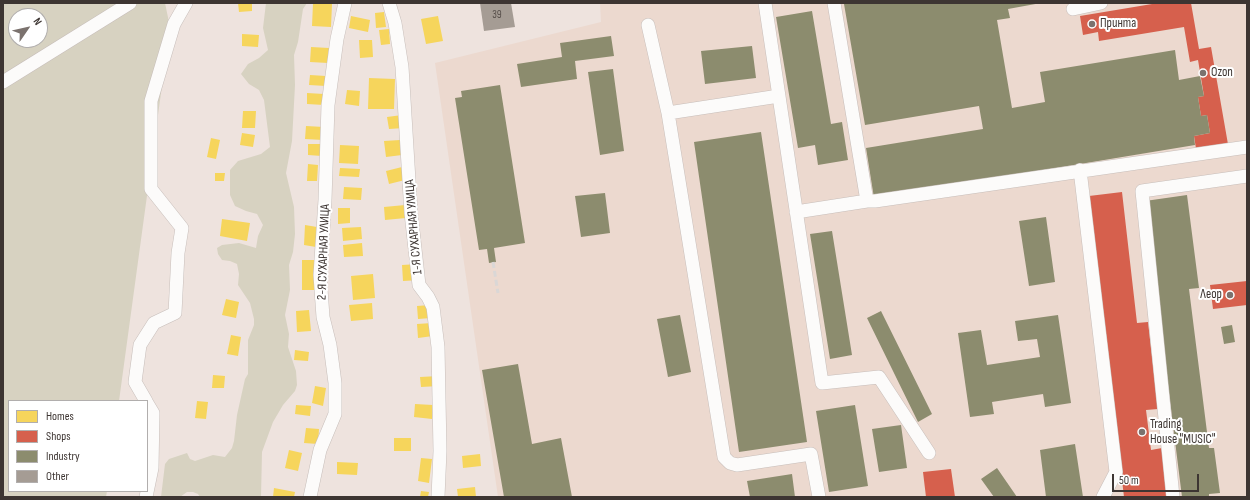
<!DOCTYPE html>
<html>
<head>
<meta charset="utf-8">
<style>
	body { margin:0 }
	#map { position:relative; width:1250px; height:500px; overflow:hidden; background:#eee3de; font-family:"Sofia Sans Condensed",sans-serif }
	canvas { display:block }
	.frame { position:absolute; inset:0; border:4px solid #3d3532; pointer-events:none }
	.legend { position:absolute; left:8px; top:400px; width:140px; height:92px; box-sizing:border-box; background:#fff; border:1px solid #b1aead; margin:0; padding:5px 7px; list-style:none; font-size:12px; color:#3d3532 }
	.legend li { display:flex; align-items:center; gap:8px; height:20px }
	.legend b { width:20px; border:1px solid #b1aead }
	.north { position:absolute; left:8px; top:8px; width:40px; height:40px; box-sizing:border-box; background:#fff; border:1px solid #b1aead; border-radius:50%; rotate:56deg; font-size:11px; font-weight:700; line-height:16px; text-align:center; color:#3d3532 }
	.north::after { content:''; display:block; margin:auto; width:14px; height:18px; background:#7b726e; clip-path:polygon(50% 0,100% 100%,50% 72%,0 100%) }
	.scale { position:absolute; left:1112px; top:474px; width:87px; height:18px; box-sizing:border-box; border:2px solid #3d3532; border-top:0; padding-left:5px; font-size:12px; line-height:14px; white-space:nowrap; color:#3d3532; -webkit-text-stroke:3px #fff; paint-order:stroke }
</style>
</head>
<body>
<div id="map">
<canvas width="1250" height="500"></canvas>
<div class="frame"></div>
<ul class="legend">
<li><b style="height:11px;background:#f6d55c"></b>Homes</li>
<li><b style="height:11px;background:#d6604d"></b>Shops</li>
<li><b style="height:11px;background:#8c8c6e"></b>Industry</li>
<li><b style="height:11px;background:#a59c94"></b>Other</li>
</ul>
<div class="north">N</div>
<div class="scale">50 m</div>
</div>
<script>
const c = document.querySelector('canvas').getContext('2d');
c.lineJoin = 'round';
function fillPath(path, color) {
  c.fillStyle = color;
  c.fill(path, 'evenodd');
}
function shape(rows) {
  const path = new Path2D();
  for (const r of rows) {
    path.moveTo(r[0], r[1]);
    for (let i = 2; i < r.length; i += 2) path.lineTo(r[i], r[i + 1]);
  }
  return path;
}
function strokePath(path, color, width, dash) {
  c.strokeStyle = color;
  c.lineWidth = width;
  c.lineCap = dash ? 'butt' : 'round';
  c.setLineDash(dash || []);
  c.stroke(path);
}
function write(font, color, halo, rows, align = 'center') {
  c.font = font + ' "Sofia Sans Condensed",sans-serif';
  c.lineWidth = 4;
  c.setLineDash([]);
  c.textBaseline = 'middle';
  c.strokeStyle = halo;
  c.fillStyle = color;
  for (const [text, x, y, turn = 0] of rows) {
    c.save();
    c.translate(x, y);
    c.rotate((+turn || 0) * Math.PI / 180);
    c.textAlign = isNaN(turn) ? turn : align;
    if (halo) c.strokeText(text, 0, 0);
    c.fillText(text, 0, 0);
    c.restore();
  }
}
fillPath(shape([
	[600,3,1247,3,1247,497,498,497,435,63,601,22]
]), '#ecd9cf');
fillPath(shape([
	[3,3,165,3,170,27,119,401,9,401,9,491,107,491,106,497,3,497],
	[16,16,40,16,40,40,16,40],
	[266,3,307,3,303,9,298,42,294,55,295,85,292,141,286,173,294,207,295,234,293,252,289,265,290,290,285,315,289,334,288,347,296,371,297,385,295,391,283,405,273,422,262,452,261,497,200,497,198,494,193,492,187,492,180,497,161,497,165,464,169,459,187,453,190,459,195,461,213,455,225,457,232,448,234,441,237,415,245,379,248,374,248,340,254,325,254,319,250,303,238,285,239,274,237,264,230,261,222,260,218,254,217,248,222,245,239,243,256,248,258,236,263,225,257,214,246,211,235,206,230,195,230,170,238,161,261,154,270,147,264,100,259,90,249,84,241,74,248,64,259,58,268,50,263,28]
]), '#d7d2c1');
fillPath(shape([
	[238,3,252,3,252,11,239,12],
	[313,3,332,4,331,27,312,26],
	[384,12,386,27,376,28,375,13],
	[351,16,370,20,368,32,349,28],
	[438,16,443,41,426,44,421,19],
	[389,29,390,44,381,45,379,30],
	[242,34,259,35,258,47,242,46],
	[359,40,372,40,373,57,360,58],
	[311,47,329,48,328,63,310,62],
	[310,75,326,76,326,86,309,85],
	[369,78,395,79,394,109,368,109],
	[347,90,360,91,359,106,345,104],
	[307,93,324,94,324,105,307,104],
	[243,111,256,111,255,128,242,128],
	[402,115,404,128,389,129,387,117],
	[306,126,324,127,323,140,305,139],
	[242,133,255,135,253,147,240,145],
	[211,138,220,140,216,159,207,157],
	[400,140,402,155,386,157,384,141],
	[308,144,323,144,322,156,308,155],
	[340,145,359,146,358,164,339,163],
	[308,164,318,165,317,181,307,181],
	[402,167,405,180,389,184,386,171],
	[340,168,360,169,359,177,339,176],
	[215,173,225,173,224,181,215,181],
	[344,187,362,188,361,200,343,199],
	[405,205,406,218,385,220,384,207],
	[338,208,350,208,350,223,338,224],
	[222,219,250,223,247,241,220,236],
	[305,225,317,227,316,247,304,245],
	[361,227,362,239,343,241,342,228],
	[362,243,363,256,344,257,343,245],
	[302,260,317,260,317,290,302,290],
	[418,264,420,280,403,281,402,265],
	[373,274,375,298,353,300,351,276],
	[226,299,239,302,236,318,222,315],
	[372,303,373,319,351,321,349,305],
	[430,305,431,318,418,319,417,306],
	[309,310,311,331,297,332,296,311],
	[432,323,433,336,418,338,417,324],
	[231,335,241,337,238,356,227,354],
	[295,350,309,352,308,361,294,360],
	[213,375,225,376,224,388,212,388],
	[439,376,439,386,421,387,420,377],
	[315,386,326,388,323,406,312,403],
	[197,401,208,402,206,419,195,418],
	[415,404,433,405,432,419,414,417],
	[296,405,311,406,310,416,295,414],
	[306,428,319,429,318,444,304,443],
	[394,438,411,438,411,451,394,451],
	[289,450,302,453,298,471,285,468],
	[480,454,481,466,463,468,462,456],
	[421,458,432,459,429,483,418,481],
	[337,462,358,463,357,475,337,474],
	[475,487,476,497,458,497,457,489],
	[274,488,295,492,294,497,273,497],
	[421,491,429,492,428,497,420,497]
]), '#f6d55c');
fillPath(shape([
	[1158,3,1191,3,1199,49,1211,47,1229,150,1197,155,1194,136,1210,133,1207,115,1201,116,1198,97,1204,96,1198,60,1190,62,1184,27,1099,41,1098,32,1083,35,1080,16],
	[1122,192,1137,323,1148,322,1158,409,1146,410,1151,450,1162,448,1167,497,1124,497,1089,196],
	[1247,281,1247,305,1213,309,1210,285],
	[951,469,955,497,926,497,923,472]
]), '#d6604d');
fillPath(shape([
	[852,3,1041,3,1008,9,1010,18,997,20,1012,108,1045,102,1040,72,1175,50,1179,80,1200,76,1204,96,1198,97,1201,116,1207,115,1210,133,1194,136,1195,145,874,198,866,148,983,129,979,106,865,125,844,4],
	[812,11,831,124,842,122,848,160,818,165,815,145,798,148,776,17],
	[611,36,614,56,575,61,577,79,521,87,517,64,562,57,560,43],
	[752,46,756,78,705,84,701,51],
	[613,69,624,151,600,155,588,72],
	[500,85,525,243,494,248,496,262,489,263,487,249,479,250,455,98,462,97,461,91],
	[761,132,807,442,739,452,694,142],
	[605,193,610,233,581,237,575,196],
	[1187,195,1199,288,1189,289,1209,448,1214,448,1220,493,1209,494,1209,497,1182,497,1145,201],
	[1046,217,1055,282,1029,286,1019,221],
	[832,231,852,355,830,359,810,234],
	[881,311,932,414,918,422,867,318],
	[680,315,691,372,668,377,657,319],
	[1058,315,1071,403,1045,407,1043,394,992,402,994,414,970,417,958,333,981,330,987,365,1040,357,1037,339,1018,341,1015,321],
	[1232,325,1235,342,1224,344,1221,327],
	[518,364,532,444,561,438,572,497,504,497,482,370],
	[855,405,868,486,829,492,816,411],
	[901,425,907,468,879,472,872,429],
	[1075,444,1083,497,1046,497,1040,450],
	[997,468,1017,497,994,497,981,479],
	[792,474,795,497,750,497,747,481]
]), '#8c8c6e');
fillPath(shape([
	[480,3,511,3,515,27,484,31]
]), '#a59c94');
const minor = shape([
	[389,3,395,23,402,67,411,213,419,285,428,297,433,307,438,347,440,451,438,497],
	[765,3,822,383,879,377,929,453],
	[834,3,867,201,875,201,1247,147],
	[1073,9,1101,3],
	[648,25,668,113],
	[3,82,130,3],
	[779,96,668,113,724,457,730,463,737,465,811,454,819,497],
	[1080,170,1116,472,1103,497],
	[796,212,867,201],
	[146,401,135,382,140,345,154,323,175,313,178,253,182,228,151,189,151,101,174,24,186,3],
	[146,497,152,468,153,413,147,403],
	[310,497,320,450,335,414,335,383,330,345,323,317,320,275,325,200,328,105,337,39,345,3],
	[1173,497,1142,191,1247,176]
]);
strokePath(minor, '#c7beba', 14);
strokePath(minor, '#fcfbfa', 13);
strokePath(shape([
	[493,262,498,293]
]), '#dad7d6', 3, [6, 3]);
for (const [x, y, r, color] of [
	[1092,24,4,"#7b726e"],
	[1203,73,4,"#7b726e"],
	[1230,295,4,"#7b726e"],
	[1142,432,4,"#7b726e"]
]) {
  const dot = new Path2D();
  dot.arc(x, y, r, 0, 2 * Math.PI);
  c.fillStyle = color;
  c.fill(dot);
  strokePath(dot, '#fff', 1.5);
}
write('11px', '#574f4a', null, [
	["39",497,15]
]);
write('13px', '#3d3532', '#fff', [
	["Принта",1100,24],
	["Ozon",1211,73],
	["Леор",1222,295,"right"],
	["Trading",1150,425],
	["House \"MUSIC\"",1150,440]
], 'left');
write('13px', '#3d3532', '#fff', [
	["1-Я СУХАРНАЯ УЛИЦА",414,227,-95],
	["2-Я СУХАРНАЯ УЛИЦА",324,252,-88]
]);
</script>
</body>
</html>
